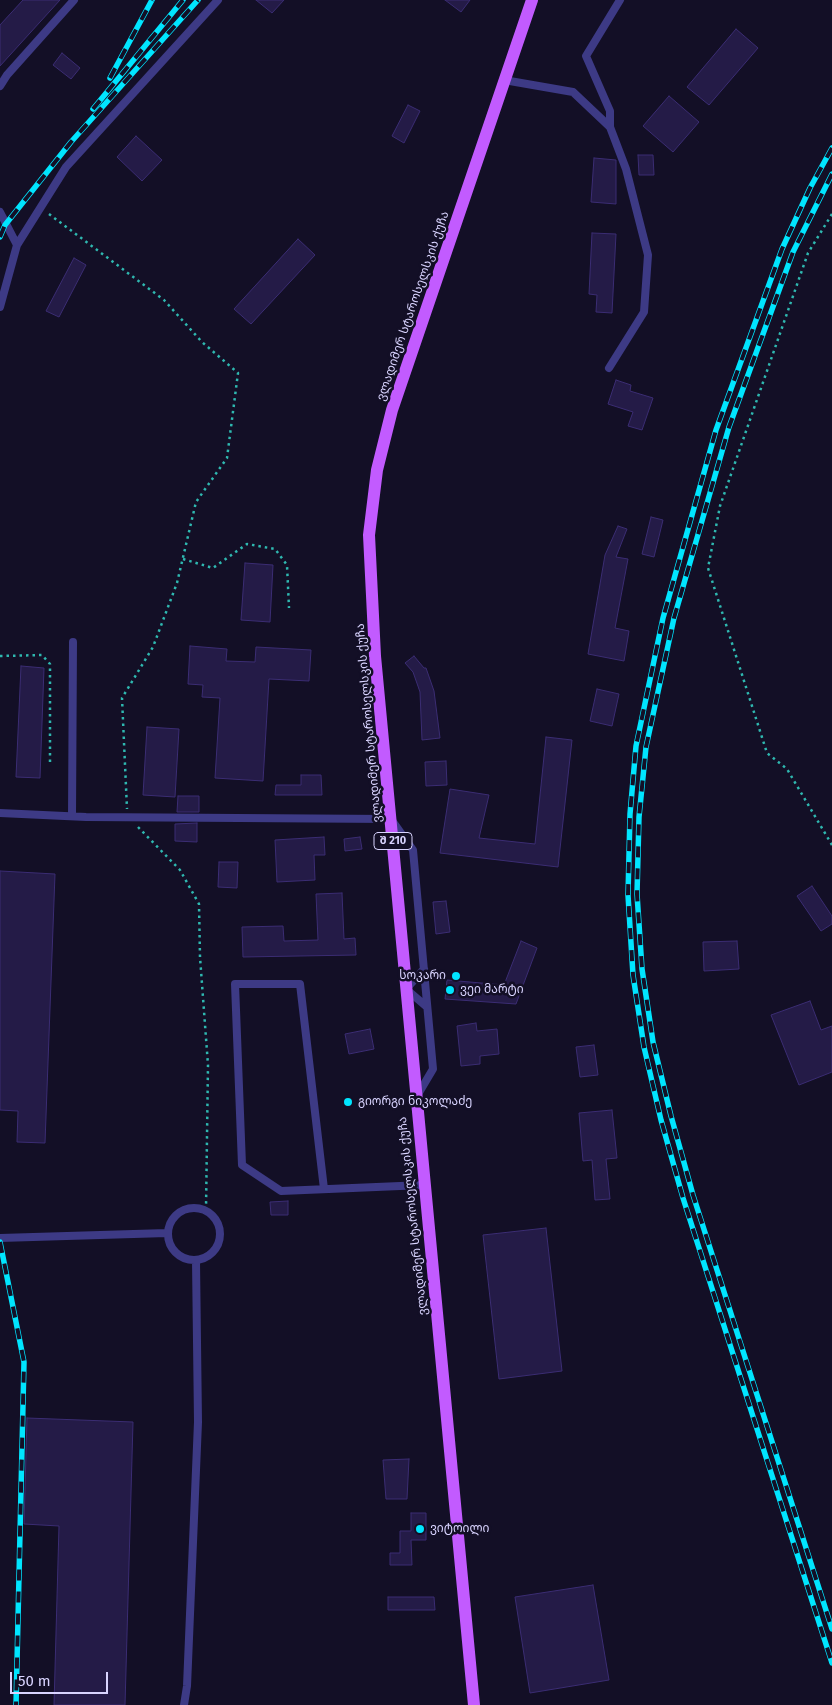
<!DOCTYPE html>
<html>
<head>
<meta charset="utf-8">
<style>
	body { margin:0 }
	#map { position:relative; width:832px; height:1705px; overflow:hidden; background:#130f26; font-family:"Fira Sans",sans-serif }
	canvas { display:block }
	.scale { position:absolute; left:10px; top:1672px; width:98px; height:22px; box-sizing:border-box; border:2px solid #d9d4ff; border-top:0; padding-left:6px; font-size:15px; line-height:18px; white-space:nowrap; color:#d9d4ff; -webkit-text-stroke:4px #130f26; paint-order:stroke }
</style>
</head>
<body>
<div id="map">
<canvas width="832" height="1705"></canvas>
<div class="scale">50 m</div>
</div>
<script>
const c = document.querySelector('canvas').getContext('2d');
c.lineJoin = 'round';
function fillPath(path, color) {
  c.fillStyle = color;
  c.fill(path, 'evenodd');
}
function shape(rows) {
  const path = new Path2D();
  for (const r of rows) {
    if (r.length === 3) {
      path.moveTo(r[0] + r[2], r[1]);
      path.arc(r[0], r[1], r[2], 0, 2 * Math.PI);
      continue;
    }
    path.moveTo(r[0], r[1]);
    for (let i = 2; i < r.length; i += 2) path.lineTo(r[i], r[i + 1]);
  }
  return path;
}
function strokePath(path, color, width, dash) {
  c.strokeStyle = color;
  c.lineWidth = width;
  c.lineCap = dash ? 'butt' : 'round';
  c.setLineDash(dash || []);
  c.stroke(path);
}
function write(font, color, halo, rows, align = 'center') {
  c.font = font + ' "Fira Sans","Noto Sans Georgian",sans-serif';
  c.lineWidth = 5;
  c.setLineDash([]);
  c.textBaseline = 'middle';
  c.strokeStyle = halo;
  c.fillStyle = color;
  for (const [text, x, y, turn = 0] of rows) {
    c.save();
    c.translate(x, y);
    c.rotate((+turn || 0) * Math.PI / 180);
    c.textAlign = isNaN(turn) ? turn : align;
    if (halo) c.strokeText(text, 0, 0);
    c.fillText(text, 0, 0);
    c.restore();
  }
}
const building = shape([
	[23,0,60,0,0,66,0,25,23,0],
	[256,0,284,0,272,13,256,0],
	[445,0,470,0,461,12,445,0],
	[736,29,758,48,709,105,687,87,736,29],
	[62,53,80,68,71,79,53,65,62,53],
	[669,96,699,122,673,152,643,126,669,96],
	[408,105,420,111,404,143,392,136,408,105],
	[136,136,162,160,142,181,117,157,136,136],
	[638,155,653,155,654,175,639,175,638,155],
	[594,158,616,160,616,204,591,202,594,158],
	[592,233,616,234,612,313,596,312,597,295,589,294,592,233],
	[298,239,315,255,251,324,234,309,298,239],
	[74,258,86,265,59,317,46,311,74,258],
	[616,380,631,385,630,391,653,398,642,430,628,426,633,412,608,404,616,380],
	[651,517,663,520,654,557,642,554,651,517],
	[618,526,627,529,616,557,628,559,615,628,629,631,624,661,588,654,605,555,618,526],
	[245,563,273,565,270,622,241,620,245,563],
	[190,646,227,649,226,661,255,662,256,647,311,650,309,681,269,679,263,781,215,778,220,698,202,697,203,685,188,684,190,646],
	[414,656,424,668,426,668,434,691,440,738,422,740,420,692,413,672,405,663,414,656],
	[21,666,44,668,40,778,16,777,21,666],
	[597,689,619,694,612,726,590,721,597,689],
	[147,727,179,729,175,797,143,795,147,727],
	[546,737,572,740,558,867,440,853,450,789,489,795,479,838,535,844,546,737],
	[446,761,447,785,426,786,425,762,446,761],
	[301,775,321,775,322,795,275,795,276,785,301,785,301,775],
	[178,796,199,796,199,812,177,812,178,796],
	[197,823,197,842,175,841,175,824,197,823],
	[324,837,325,855,314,855,315,880,277,882,275,840,324,837],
	[360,837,362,849,345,851,344,839,360,837],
	[219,862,238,862,237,888,218,887,219,862],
	[0,871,55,874,45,1143,17,1142,18,1111,0,1110,0,871],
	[812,886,832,916,832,924,821,931,797,896,812,886],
	[342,893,344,939,355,938,356,955,243,957,242,927,283,926,284,941,318,940,316,894,342,893],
	[446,901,450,932,436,934,433,902,446,901],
	[521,941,537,948,516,1004,445,999,447,980,504,985,521,941],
	[737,941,739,969,704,971,703,942,737,941],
	[810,1001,821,1030,832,1026,832,1072,799,1085,771,1015,810,1001],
	[476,1023,477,1031,497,1029,499,1054,480,1056,480,1064,461,1066,457,1026,476,1023],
	[370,1029,374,1049,349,1054,345,1034,370,1029],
	[594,1045,598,1075,580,1077,576,1047,594,1045],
	[612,1110,617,1158,606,1159,610,1199,595,1200,592,1160,583,1161,579,1113,612,1110],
	[288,1201,288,1215,271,1215,270,1202,288,1201],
	[546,1228,562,1371,499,1379,483,1235,546,1228],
	[27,1418,133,1422,125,1705,54,1705,59,1526,24,1524,27,1418],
	[409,1459,407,1499,386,1499,383,1460,409,1459],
	[411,1513,426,1513,426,1540,411,1540,412,1565,390,1565,390,1553,400,1553,400,1531,411,1531,411,1513],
	[593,1585,609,1680,530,1693,515,1597,593,1585],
	[388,1597,434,1597,435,1610,388,1610,388,1597]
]);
fillPath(building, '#241b47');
strokePath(building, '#3b2d73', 1);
strokePath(shape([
	[49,214,164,300,202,342,238,373,227,458,196,502,177,583,153,647,122,698,127,809],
	[832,214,808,253,720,506,708,568,767,753,787,769,832,845],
	[183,559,213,568,247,544,275,549,287,565,289,608],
	[0,656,42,655,50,664,50,766],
	[138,827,180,870,199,904,200,957,208,1065,206,1210]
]), '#2fb8b0', 2.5, [2.5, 4]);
strokePath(shape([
	[504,80,573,92,610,127,626,169,648,255,644,312,609,368],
	[0,86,7,75,74,0],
	[610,127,610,111,586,56,620,0],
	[0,212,17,245,0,307],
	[17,245,66,167,218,0],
	[0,813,86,817,391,819,413,850,433,1069,417,1096],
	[72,816,73,642],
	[424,969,406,989,427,1007],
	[324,1189,300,984,235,984,242,1165,281,1191,424,1185],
	[194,1234,26],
	[0,1238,167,1233],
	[184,1705,187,1686,198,1422,196,1261]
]), '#3d3a85', 8);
strokePath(shape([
	[474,1705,375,656,369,535,377,470,392,410,532,0]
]), '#c25bff', 12);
const rail = shape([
	[110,78,152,0],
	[93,109,183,0],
	[832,148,810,188,782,249,716,430,663,618,636,746,630,814,628,895,633,975,644,1047,661,1120,683,1198,832,1663],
	[832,174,793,252,729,427,674,618,646,747,639,817,637,894,642,969,653,1042,671,1116,693,1195,832,1629],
	[0,237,5,225,71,142,198,0],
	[0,1242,24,1362,16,1705]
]);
strokePath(rail, '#00e5ff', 5.5);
strokePath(rail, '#130f26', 4, [11]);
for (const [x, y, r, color] of [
	[456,976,5,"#00e5ff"],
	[450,990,5,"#00e5ff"],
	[348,1102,5,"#00e5ff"],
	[420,1529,5,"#00e5ff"]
]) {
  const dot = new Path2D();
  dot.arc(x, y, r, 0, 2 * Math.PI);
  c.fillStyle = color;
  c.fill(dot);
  strokePath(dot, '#130f26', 2);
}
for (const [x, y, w] of [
	[393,841,38]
]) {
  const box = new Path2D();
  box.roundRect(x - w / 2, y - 8.5, w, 17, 4);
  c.fillStyle = '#130f26';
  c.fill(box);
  strokePath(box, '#d9d4ff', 1);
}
write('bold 11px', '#d9d4ff', null, [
	["შ 210",393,841]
]);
write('12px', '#d9d4ff', '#130f26', [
	["ვლადიმერ სტაროსელსკის ქუჩა",413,306,-71],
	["ვლადიმერ სტაროსელსკის ქუჩა",369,723,-95],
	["ვლადიმერ სტაროსელსკის ქუჩა",413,1216,-96]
]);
write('12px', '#d9d4ff', '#130f26', [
	["სოკარი",446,976,"right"],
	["ვეი მარტი",460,990],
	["გიორგი ნიკოლაძე",358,1102],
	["ვიტოილი",430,1529]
], 'left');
</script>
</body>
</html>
